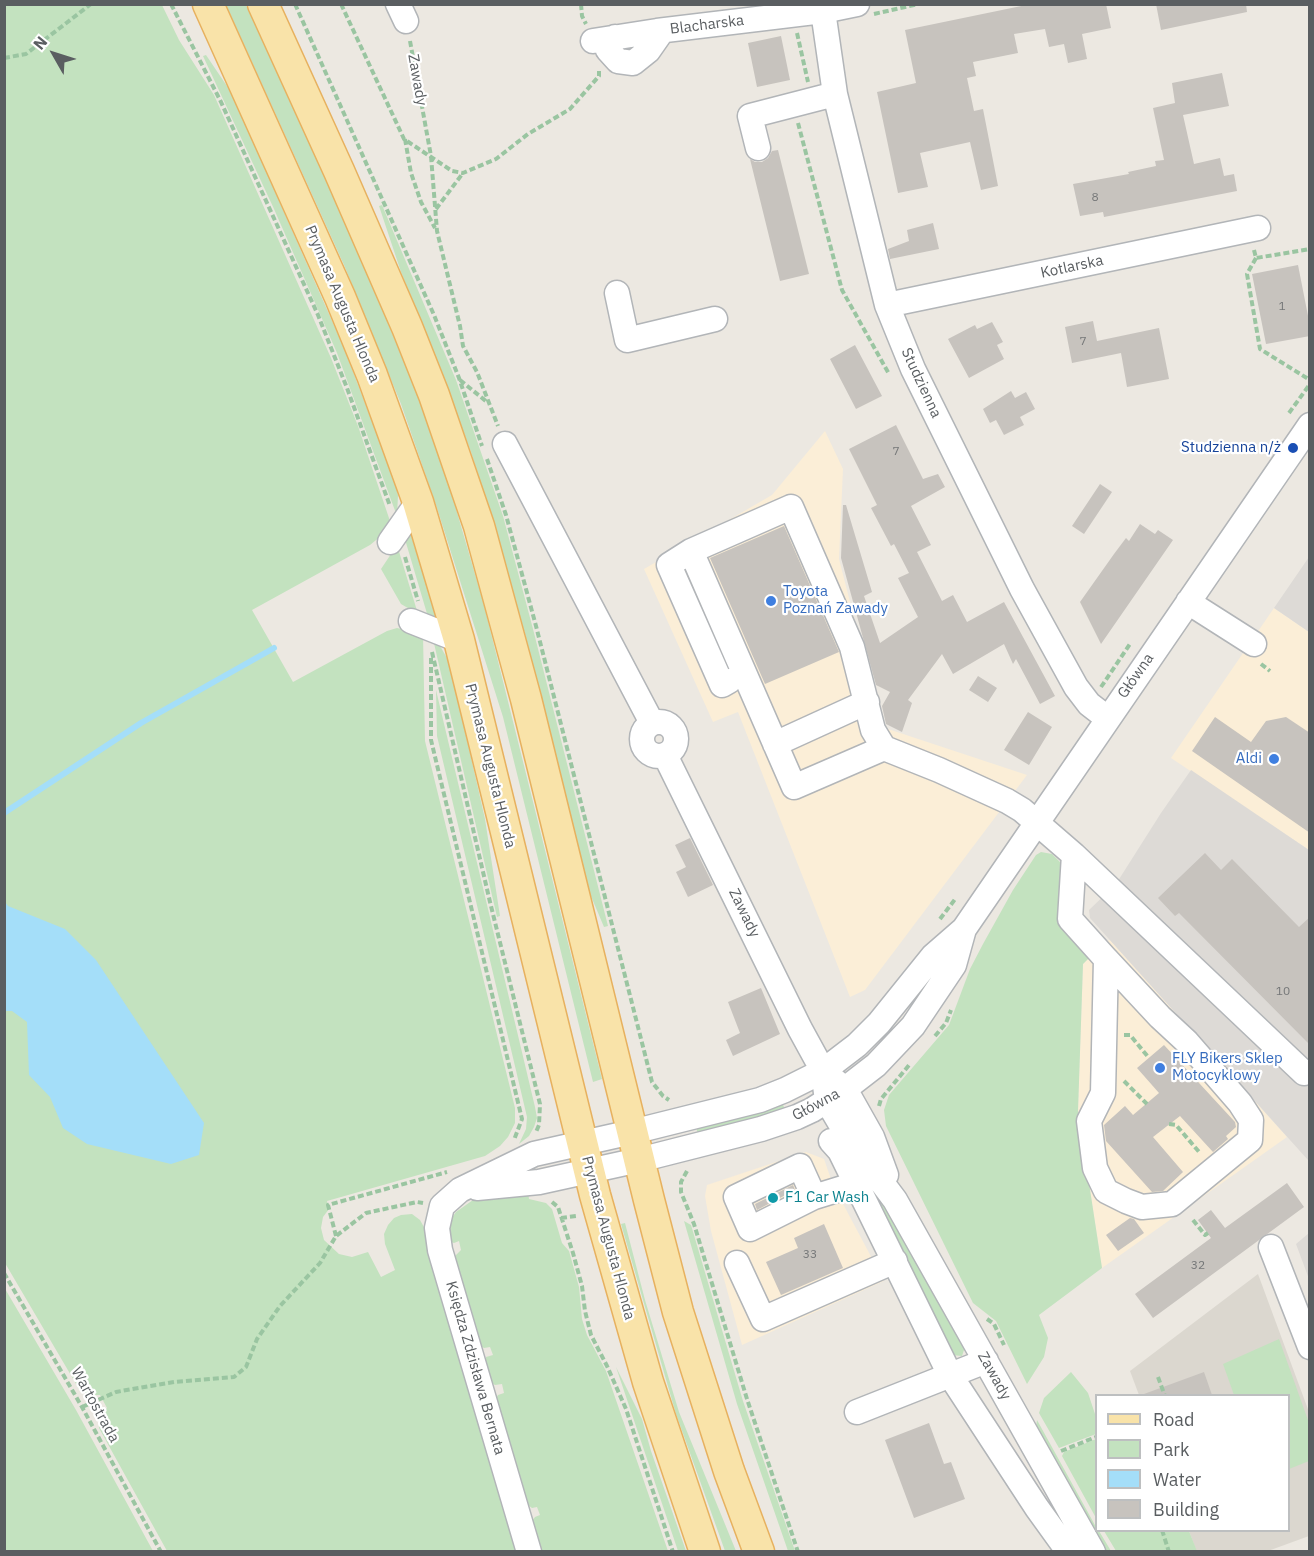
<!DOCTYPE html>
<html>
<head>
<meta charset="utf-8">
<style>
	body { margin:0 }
	#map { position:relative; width:1314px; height:1556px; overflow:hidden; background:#ece8e1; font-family:"IBM Plex Sans",sans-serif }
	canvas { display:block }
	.frame { position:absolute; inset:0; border:6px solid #5a5e61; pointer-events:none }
	.legend { position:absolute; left:1095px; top:1394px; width:195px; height:138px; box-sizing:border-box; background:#fff; border:2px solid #bdbfc0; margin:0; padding:8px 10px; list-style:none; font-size:18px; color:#5a5e61 }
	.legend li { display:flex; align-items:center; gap:12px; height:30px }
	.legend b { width:30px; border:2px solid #bdbfc0 }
	.north { position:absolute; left:24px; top:24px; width:60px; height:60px; -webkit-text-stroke:4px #fff; paint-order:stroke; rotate:309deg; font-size:16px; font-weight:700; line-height:24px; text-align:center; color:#5a5e61 }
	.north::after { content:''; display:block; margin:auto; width:21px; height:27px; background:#5a5e61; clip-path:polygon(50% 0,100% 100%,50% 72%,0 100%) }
</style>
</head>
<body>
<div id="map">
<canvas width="1314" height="1556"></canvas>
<div class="frame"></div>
<ul class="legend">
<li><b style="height:8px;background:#f9e3a9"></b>Road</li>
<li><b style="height:16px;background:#c3e2bf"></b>Park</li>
<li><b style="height:16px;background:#a4def9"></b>Water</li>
<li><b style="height:16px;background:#c7c3be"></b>Building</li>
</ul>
<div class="north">N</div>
</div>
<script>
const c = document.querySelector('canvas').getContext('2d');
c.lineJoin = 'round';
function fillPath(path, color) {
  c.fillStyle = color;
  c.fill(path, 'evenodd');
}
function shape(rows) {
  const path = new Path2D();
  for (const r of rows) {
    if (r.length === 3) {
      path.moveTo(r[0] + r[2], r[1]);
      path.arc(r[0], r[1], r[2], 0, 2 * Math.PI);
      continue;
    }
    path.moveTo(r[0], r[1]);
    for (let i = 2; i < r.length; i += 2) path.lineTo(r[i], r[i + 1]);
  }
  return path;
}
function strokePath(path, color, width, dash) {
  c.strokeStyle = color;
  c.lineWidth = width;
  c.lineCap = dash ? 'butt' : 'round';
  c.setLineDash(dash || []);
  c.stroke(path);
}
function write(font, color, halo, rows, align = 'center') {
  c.font = font + ' "IBM Plex Sans",sans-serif';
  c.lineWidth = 4.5;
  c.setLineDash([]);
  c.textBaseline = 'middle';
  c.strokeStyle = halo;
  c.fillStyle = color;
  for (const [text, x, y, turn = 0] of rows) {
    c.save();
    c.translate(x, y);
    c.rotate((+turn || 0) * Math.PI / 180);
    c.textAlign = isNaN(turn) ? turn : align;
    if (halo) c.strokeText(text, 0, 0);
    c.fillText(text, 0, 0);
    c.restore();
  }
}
fillPath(shape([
	[825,431,843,469,839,559,882,727,1027,775,865,990,850,997,738,712,713,722,644,569,772,495],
	[1274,608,1309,632,1309,850,1171,758],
	[1110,940,1287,1137,1102,1268,1078,1111,1083,964,1104,942],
	[806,1152,824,1159,833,1185,884,1281,742,1345,711,1231,705,1196,707,1185]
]), '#fbeed7');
fillPath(shape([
	[1309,557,1309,632,1274,608],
	[1191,770,1309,850,1309,1159,1308,1160,1090,918,1089,910,1116,884,1161,813],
	[1309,1233,1309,1279,1296,1244]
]), '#dddad6');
fillPath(shape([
	[1258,1274,1309,1412,1309,1536,1268,1551,1197,1552,1189,1531,1288,1530,1288,1396,1139,1395,1130,1371]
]), '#dbd7cf');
fillPath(shape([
	[4,5,162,5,179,40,214,95,331,358,358,426,392,527,370,545,252,610,293,682,387,631,397,628,423,634,425,741,515,1108,515,1123,508,1137,500,1146,485,1156,327,1201,329,1209,323,1217,321,1228,324,1240,339,1254,352,1257,368,1252,381,1277,395,1270,385,1244,384,1234,388,1225,394,1218,401,1215,412,1214,420,1220,425,1229,518,1551,167,1551,99,1428,99,1417,107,1408,100,1395,88,1395,79,1389,5,1263],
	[226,5,246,5,361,257,417,394,454,502,484,605,602,1079,593,1082,503,717,437,508,401,404,344,265],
	[206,55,231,92,344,348,395,482,398,495,397,516,337,353,274,209,203,56],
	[382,205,456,380,503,516,533,629,608,926,604,927,588,889,525,634,492,519,471,452,446,385,401,272,379,206],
	[410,532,436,616,435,618,428,617,404,536],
	[397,545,418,614,401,604,381,569],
	[433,639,439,644,448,660,465,731,485,819,500,916,497,917],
	[436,690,535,1107,537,1118,534,1127,529,1136,519,1144,526,1129,527,1117,437,736],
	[1041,852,1052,854,1062,864,1089,958,1083,964,1078,1111,1102,1268,1039,1315,1048,1338,1044,1357,1027,1384,996,1321,973,1303,886,1126,884,1110,889,1095,949,1025,970,969,983,944,1013,890,1036,855],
	[782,1102,785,1110,698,1135,696,1126],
	[859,1164,901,1233,963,1343,964,1350,962,1356,951,1355],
	[528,1192,529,1199,546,1203,552,1209,562,1243,569,1251,579,1287,582,1319,587,1335,606,1371,668,1551,541,1551,532,1521,535,1517,540,1515,537,1507,532,1508,528,1505,496,1398,498,1395,504,1393,502,1384,495,1385,491,1382,485,1362,486,1357,493,1355,490,1347,484,1348,480,1345,454,1257,461,1250,459,1241,454,1243,449,1241,448,1231,451,1219,456,1212,473,1200],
	[684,1221,691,1225,743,1401,795,1551,788,1551,737,1404],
	[625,1223,645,1300,679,1412,736,1551,725,1551,676,1414,621,1224],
	[4,1287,76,1410,153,1551,5,1551],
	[1279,1339,1309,1423,1309,1461,1289,1469,1288,1396,1234,1395,1223,1364],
	[616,1367,642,1419,651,1451,686,1551,678,1551],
	[1071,1372,1088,1393,1096,1417,1096,1434,1059,1448,1039,1413,1044,1398],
	[1037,1420,1096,1527,1096,1530,1099,1531,1111,1551,1105,1551,1039,1437,1036,1427],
	[1096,1439,1096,1518,1062,1456,1064,1452],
	[1104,1531,1189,1531,1197,1551,1116,1551]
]), '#c3e2bf');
fillPath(shape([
	[5,902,8,906,65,929,96,960,204,1123,199,1155,171,1164,87,1144,63,1128,50,1097,29,1075,27,1022,12,1011,5,1011]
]), '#a4def9');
strokePath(shape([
	[4,813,141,723,274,648]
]), '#a4def9', 6);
fillPath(shape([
	[1031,4,1106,4,1111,28,1082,34,1087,59,1068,63,1064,44,1049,47,1045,29,1014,34,1018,53,973,62,976,76,967,78,974,111,983,109,998,186,981,190,970,142,920,153,928,187,898,193,877,92,916,83,905,30],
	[1156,4,1246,4,1247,12,1161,30],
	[781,36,790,80,757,87,748,43],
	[1222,73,1229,106,1183,115,1194,164,1220,158,1224,176,1234,174,1237,191,1104,217,1103,212,1080,216,1073,184,1129,174,1128,172,1156,166,1155,161,1164,160,1153,108,1175,103,1172,83],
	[778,150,809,274,780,281,750,159,755,162,762,162,768,158,772,151],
	[933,223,939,249,890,259,888,249,909,241,907,230],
	[1298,265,1310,326,1310,336,1266,344,1252,274],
	[1093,321,1097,341,1159,328,1169,379,1127,387,1121,353,1072,363,1065,327],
	[992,322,1003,342,997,345,1004,359,969,378,948,339,975,325,977,329],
	[855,345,882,396,856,409,830,359],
	[1011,391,1015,398,1026,392,1035,409,1020,417,1024,425,1004,435,996,420,990,423,983,409],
	[896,425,923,479,938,474,945,487,911,506,931,545,917,552,942,601,953,595,967,622,1004,602,1055,696,1040,704,1016,659,1013,664,1004,644,953,674,942,654,908,700,912,703,902,732,886,724,882,706,890,692,876,685,841,558,843,505,846,505,872,592,864,596,880,643,918,617,898,578,909,573,894,544,891,546,871,508,877,505,849,449],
	[1100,484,1112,492,1084,534,1072,526],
	[1140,524,1155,534,1158,530,1173,540,1101,644,1080,602,1114,554,1126,538,1129,541],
	[784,526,839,652,765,684,710,558],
	[978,676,997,688,988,702,969,690],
	[1028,712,1052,727,1029,765,1004,750],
	[1215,717,1251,742,1266,721,1286,717,1310,733,1310,833,1192,751],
	[690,838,713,885,688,897,676,872,686,867,675,845],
	[1205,853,1221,870,1232,859,1299,927,1310,917,1310,1045,1179,913,1175,916,1158,898],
	[761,988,780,1034,733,1056,726,1040,740,1033,728,1002],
	[1164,1045,1235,1122,1236,1127,1226,1136,1228,1139,1213,1152,1180,1116,1153,1137,1183,1172,1163,1191,1152,1192,1106,1141,1104,1125,1125,1106,1133,1115,1159,1093,1137,1068],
	[1287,1183,1304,1207,1153,1318,1135,1294,1211,1238,1198,1220,1211,1210,1225,1228],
	[793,1185,795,1190,757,1210,755,1204],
	[1130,1218,1134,1219,1144,1233,1118,1251,1106,1235],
	[824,1224,843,1268,781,1295,766,1262,798,1248,794,1238],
	[1204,1372,1212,1395,1145,1395,1144,1394],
	[929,1423,944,1464,951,1462,965,1499,914,1518,885,1440]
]), '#c7c3be');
const minor = shape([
	[398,4,406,21],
	[823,11,835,94,887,305,913,369,1022,589,1076,687,1089,704,1107,718],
	[615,37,608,50,618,61,633,63,648,51,662,31],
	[593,41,657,31,823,11,857,4],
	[758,148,750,116,835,94],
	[617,293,627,340,715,319],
	[887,305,1258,228],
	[505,444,652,723],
	[390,542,418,502],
	[691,551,669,565,722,685,729,681],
	[1188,602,1254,644],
	[411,621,459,640],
	[659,739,17],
	[775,744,867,702],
	[884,748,873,730,852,647,791,507,691,551,794,787,884,748,939,770,1007,801,1022,810,1074,855,1304,1073],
	[665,755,800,1029,823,1071,845,1089,872,1137,886,1175],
	[1074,855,1070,919,1106,959,1103,1093,1089,1121,1095,1168,1106,1191,1126,1201,1142,1207,1172,1204,1250,1140,1251,1120,1240,1103,1187,1042,1160,1017,1106,959],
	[825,1085,827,1101,850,1140,895,1200,1093,1552],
	[831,1141,840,1151,950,1375,1037,1508,1068,1551],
	[477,1188,539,1182,639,1160,761,1129,797,1117,812,1110,845,1089,876,1065,913,1026,954,965,964,929],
	[814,1197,800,1166,736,1197,750,1229,814,1197,856,1184],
	[1271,1247,1310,1347],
	[737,1263,763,1319,895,1261],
	[857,1412,986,1361],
	[529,1552,440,1250,437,1228,442,1206,460,1190,534,1154,632,1132,760,1100,785,1090,823,1071,857,1045,879,1023,933,956,964,929,1310,425]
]);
const major = shape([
	[208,4,340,297,372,375,418,502,459,640,595,1195,648,1382,705,1552],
	[263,4,339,171,407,327,434,395,479,526,526,699,649,1200,678,1312,729,1471,759,1552]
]);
strokePath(minor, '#b2b5b8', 27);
strokePath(major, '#e7b15f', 33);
strokePath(shape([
	[171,4,221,102,318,315,347,388,390,506],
	[295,4,434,315,459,378,482,446],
	[341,4,404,139,452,171,463,173,496,159,528,134,570,109,599,76,599,71],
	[581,4,582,16,586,24],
	[874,14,918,4],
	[797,33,808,82],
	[410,41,431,156,437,231,460,326,463,346,477,372,498,426],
	[4,58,26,54,91,4],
	[798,123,842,290,889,374],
	[405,139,411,173,421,202,435,228],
	[436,209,463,173],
	[1254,250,1256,258,1310,249],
	[1256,258,1247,274,1260,349,1310,380],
	[460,380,487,402],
	[1289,413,1310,384],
	[487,459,506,515,536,626,652,1082,663,1096,669,1100],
	[405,557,418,601],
	[432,652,490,902,540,1104,539,1125,536,1132],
	[431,658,431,740,522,1119,514,1140],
	[1261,664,1270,671],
	[1101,687,1130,644],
	[940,919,956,898],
	[1124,1035,1130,1035,1149,1058],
	[935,1036,946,1023,951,1010],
	[1124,1081,1147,1104],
	[879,1106,881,1099,910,1064],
	[1169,1124,1176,1125,1200,1153],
	[687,1171,681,1182,681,1192,694,1224,747,1399,798,1552],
	[552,1202,558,1207,573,1253,582,1286,585,1311,591,1335,607,1366,626,1409,673,1552],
	[561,1218,576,1216],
	[1193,1220,1205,1235,1208,1233],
	[336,1236,328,1205,447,1172],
	[4,1273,82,1407,161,1552],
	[987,1319,994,1324,1004,1345],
	[1158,1377,1165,1396],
	[82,1407,116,1392,132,1389,174,1382,234,1377,246,1367,257,1339,280,1306,320,1263,336,1236,366,1213,417,1202,423,1203],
	[1061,1451,1096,1437],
	[1162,1530,1169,1552]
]), '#9ac5a1', 4, [6, 3]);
strokePath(minor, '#fff', 24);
strokePath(major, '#f9e3a9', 30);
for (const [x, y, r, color] of [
	[1293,448,6,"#1a4fb4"],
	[771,601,6,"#3f7fe0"],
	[1274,759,6,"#3f7fe0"],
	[1160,1068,6,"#3f7fe0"],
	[773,1198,6,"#0f9aa8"]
]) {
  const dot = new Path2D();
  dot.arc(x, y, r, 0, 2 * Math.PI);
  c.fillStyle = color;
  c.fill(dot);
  strokePath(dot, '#fff', 2);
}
write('12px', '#757778', null, [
	["8",1095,198],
	["1",1282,307],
	["7",1083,342],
	["7",896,452],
	["10",1283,992],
	["33",810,1255],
	["32",1198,1266]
]);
write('15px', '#5a5e61', '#fff', [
	["Blacharska",707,25,-7],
	["Zawady",417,80,80],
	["Kotlarska",1072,267,-12],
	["Prymasa Augusta Hlonda",342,304,67],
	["Studzienna",921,383,65],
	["Główna",1136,676,-55],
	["Prymasa Augusta Hlonda",490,766,76],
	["Zawady",744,913,64],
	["Główna",816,1105,-28],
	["Prymasa Augusta Hlonda",608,1238,75],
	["Księdza Zdzisława Bernata",475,1368,74],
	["Zawady",994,1376,61],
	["Wartostrada",95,1405,61]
]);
write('15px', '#164399', '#fff', [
	["Studzienna n/ż",1281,448]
], 'right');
write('15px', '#366cbe', '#fff', [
	["Toyota",783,592],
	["Poznań Zawady",783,609],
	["Aldi",1262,759,"right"],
	["FLY Bikers Sklep",1172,1059],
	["Motocyklowy",1172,1076]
], 'left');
write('15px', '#0d838f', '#fff', [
	["F1 Car Wash",785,1198]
], 'left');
</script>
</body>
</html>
